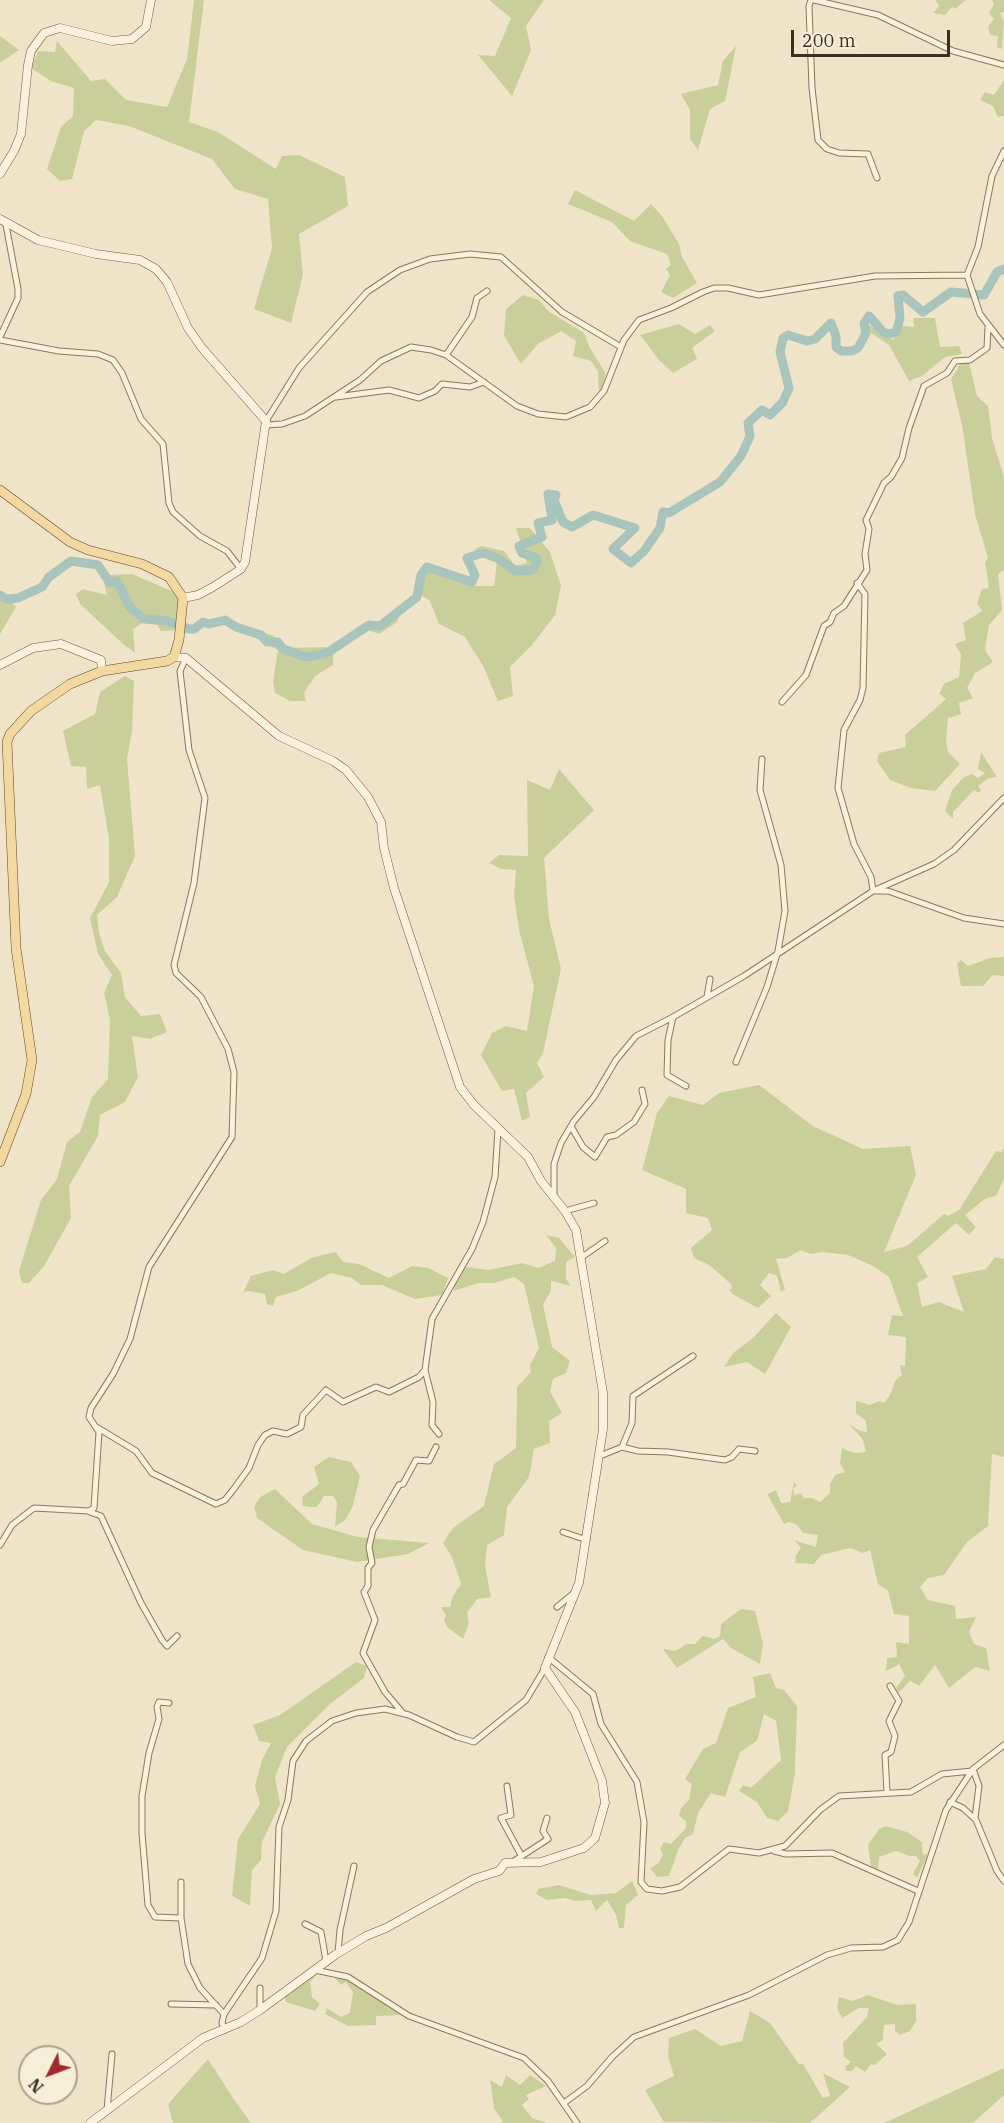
<!DOCTYPE html>
<html>
<head>
<meta charset="utf-8">
<style>
	body { margin:0 }
	#map { position:relative; width:1004px; height:2123px; overflow:hidden; background:#f0e4c8; font-family:"IBM Plex Serif",serif }
	canvas { display:block }
	.north { position:absolute; left:18px; top:2045px; width:60px; height:60px; box-sizing:border-box; background:#f7eed8; border:2px solid #ada18e; border-radius:50%; rotate:228deg; font-size:16px; font-weight:700; line-height:24px; text-align:center; color:#3d2e20 }
	.north::after { content:''; display:block; margin:auto; width:21px; height:27px; background:#9e2a2b; clip-path:polygon(50% 0,100% 100%,50% 72%,0 100%) }
	.scale { position:absolute; left:791px; top:30px; width:159px; height:27px; box-sizing:border-box; border:3px solid #3d2e20; border-top:0; padding-left:8px; font-size:18px; line-height:21px; white-space:nowrap; color:#3d2e20; -webkit-text-stroke:4px #f7eed8; paint-order:stroke }
</style>
</head>
<body>
<div id="map">
<canvas width="1004" height="2123"></canvas>
<div class="north">N</div>
<div class="scale">200 m</div>
</div>
<script>
const c = document.querySelector('canvas').getContext('2d');
c.lineJoin = 'round';
function fillPath(path, color) {
  c.fillStyle = color;
  c.fill(path, 'evenodd');
}
function shape(rows) {
  const path = new Path2D();
  for (const r of rows) {
    path.moveTo(r[0], r[1]);
    for (let i = 2; i < r.length; i += 2) path.lineTo(r[i], r[i + 1]);
  }
  return path;
}
function strokePath(path, color, width, dash) {
  c.strokeStyle = color;
  c.lineWidth = width;
  c.lineCap = dash ? 'butt' : 'round';
  c.setLineDash(dash || []);
  c.stroke(path);
}
fillPath(shape([
	[194,0,204,0,189,122,218,132,276,169,282,156,299,155,345,177,348,206,299,234,303,274,291,323,254,309,272,248,268,199,235,189,212,159,129,126,96,120,84,131,72,179,60,181,47,169,61,127,73,116,74,88,51,81,31,68,38,51,55,52,57,41,91,81,105,79,126,100,167,107,187,59],
	[489,0,544,0,526,26,531,50,512,96,478,55,495,56,511,18],
	[935,0,966,0,955,9,952,7,945,15,933,13,939,6],
	[992,0,1004,0,1004,12,1000,13,1004,21,1002,49,997,47,998,36,990,35,988,26,994,19,989,13,994,4],
	[0,36,19,50,0,63],
	[736,46,725,101,710,109,698,150,690,139,690,110,681,94,718,85,723,61],
	[1004,80,1004,116,998,117,993,106,980,100,985,92,994,95],
	[575,190,634,221,651,204,662,216,679,244,682,257,697,283,673,298,661,292,670,275,666,269,671,265,667,254,630,241,612,222,568,204],
	[523,295,539,300,548,311,584,333,590,348,606,374,599,395,598,371,591,361,573,356,576,341,561,331,538,344,521,364,504,336,506,309],
	[913,318,935,318,940,347,959,346,962,354,945,357,922,376,909,381,889,345,868,331,866,323,893,340,902,326,914,327],
	[679,324,695,334,710,325,715,331,692,348,697,359,673,373,659,360,640,335],
	[969,362,977,396,988,406,992,438,1004,477,1004,570,998,574,1002,610,989,625,985,650,993,662,975,673,967,688,973,698,959,703,961,714,948,718,946,740,948,752,960,764,935,791,911,788,890,780,877,761,879,753,906,747,905,735,946,699,939,694,944,684,959,677,961,655,955,644,966,640,963,623,982,611,977,603,982,589,989,588,985,562,988,558,975,514,962,425,951,379,961,363],
	[516,528,530,528,550,552,561,586,555,615,532,645,510,667,513,696,498,701,483,666,465,637,439,624,430,601,421,595,423,576,430,571,474,586,494,586,497,562,474,550,481,546,504,551,515,566,527,563],
	[87,561,100,563,109,575,132,574,174,592,179,599,179,630,161,631,155,621,144,622,133,629,135,653,123,644,80,604,76,594,83,589,107,595,102,573],
	[0,590,16,607,0,634],
	[393,612,399,617,397,622,379,634,368,630,333,653,333,665,315,676,304,693,306,701,290,701,275,693,273,682,278,650,252,636,259,631,272,635,287,648,328,647,372,626,379,630,386,623,385,618],
	[125,676,134,681,132,731,127,759,135,856,117,897,97,915,99,933,105,951,121,973,125,997,141,1016,160,1014,167,1032,150,1039,132,1036,138,1077,125,1102,100,1115,98,1136,69,1186,71,1218,44,1266,29,1283,22,1283,19,1271,41,1200,57,1179,67,1142,80,1132,92,1097,108,1079,110,1020,104,993,112,975,98,954,90,918,109,882,109,838,100,785,87,789,86,767,71,766,63,731,95,714,100,692],
	[981,752,997,777,989,778,978,786,981,790,979,793,974,790,953,812,953,819,945,811,952,790,964,777,972,774,978,778,985,773,978,769],
	[559,769,594,810,544,858,549,919,561,969,543,1053,537,1063,544,1077,526,1093,530,1117,522,1121,514,1089,502,1091,481,1055,492,1033,506,1026,527,1031,534,986,519,930,514,897,516,870,501,869,489,863,499,855,528,856,527,780,550,790],
	[1004,957,1004,976,993,975,983,986,961,986,957,964,961,960,968,966,990,958],
	[759,1085,813,1126,863,1149,910,1146,916,1175,884,1252,907,1246,944,1214,948,1216,959,1210,996,1151,1001,1152,1004,1148,1004,1179,996,1196,986,1198,965,1215,976,1227,969,1235,956,1223,917,1257,928,1277,917,1283,922,1307,939,1302,964,1312,952,1276,986,1269,995,1257,1004,1259,1004,1457,992,1454,988,1526,967,1542,944,1575,928,1578,920,1587,928,1600,955,1606,956,1619,976,1617,969,1632,974,1644,986,1648,990,1671,975,1667,949,1688,935,1665,919,1686,910,1681,898,1693,896,1688,905,1676,899,1664,886,1671,887,1658,897,1657,896,1642,909,1644,909,1616,894,1614,888,1591,878,1584,870,1550,863,1553,850,1548,821,1555,814,1564,795,1563,796,1555,801,1548,795,1541,780,1536,816,1547,818,1535,803,1533,796,1524,789,1522,784,1524,767,1494,776,1490,781,1503,790,1502,794,1482,797,1485,793,1489,795,1495,801,1493,804,1498,812,1498,820,1502,830,1493,830,1484,835,1475,845,1472,840,1464,842,1448,854,1453,866,1452,863,1440,848,1423,860,1431,867,1432,866,1421,856,1413,856,1401,870,1405,879,1401,884,1403,890,1395,895,1381,902,1375,900,1365,905,1366,906,1337,888,1335,892,1315,903,1316,889,1277,873,1266,848,1255,823,1252,810,1254,801,1250,787,1258,776,1259,785,1289,781,1292,777,1276,769,1273,760,1285,771,1296,758,1308,734,1295,729,1290,732,1288,731,1284,709,1265,694,1258,691,1248,712,1230,708,1218,686,1213,686,1189,642,1170,657,1113,669,1096,703,1105,719,1093],
	[546,1235,559,1238,575,1257,566,1262,566,1279,571,1286,551,1281,551,1291,543,1304,552,1347,570,1361,566,1373,553,1379,550,1391,562,1413,549,1421,550,1443,534,1449,529,1477,507,1507,504,1535,487,1545,485,1566,491,1597,477,1599,467,1613,469,1623,463,1639,447,1627,444,1619,446,1616,441,1607,450,1607,453,1596,461,1584,452,1557,443,1543,453,1528,484,1506,494,1464,516,1448,517,1387,531,1372,530,1365,539,1348,524,1284,514,1277,495,1283,478,1283,454,1291,456,1276,465,1267,489,1270,522,1263,538,1268,555,1261,556,1248],
	[336,1252,343,1262,359,1264,389,1278,412,1266,428,1268,448,1278,442,1295,415,1299,382,1285,361,1285,352,1278,331,1273,297,1291,276,1297,273,1306,267,1304,265,1294,248,1291,243,1293,251,1276,273,1270,284,1274,311,1258],
	[776,1313,791,1327,765,1374,747,1362,724,1367,733,1353,753,1338],
	[329,1457,351,1462,360,1476,353,1506,345,1520,335,1527,337,1502,333,1496,324,1496,317,1507,310,1507,303,1506,302,1497,319,1484,314,1467],
	[275,1489,312,1524,358,1537,429,1543,408,1554,357,1562,303,1550,257,1518,254,1507,260,1497],
	[741,1609,755,1611,763,1644,760,1664,731,1648,723,1639,677,1668,663,1649,676,1651,686,1644,695,1644,703,1636,714,1639,720,1636,721,1624],
	[356,1662,367,1666,364,1678,330,1704,287,1747,275,1777,280,1804,262,1842,261,1860,252,1870,250,1906,232,1896,238,1839,260,1804,255,1786,262,1760,271,1743,259,1741,253,1725,280,1715],
	[770,1673,776,1688,784,1690,797,1706,795,1773,788,1811,778,1821,767,1818,757,1802,739,1791,743,1785,751,1788,781,1760,776,1721,764,1714,757,1741,740,1752,725,1797,711,1793,698,1813,693,1834,685,1838,678,1850,669,1876,657,1877,650,1868,659,1863,663,1854,660,1849,664,1842,671,1844,686,1828,686,1821,679,1816,681,1808,689,1800,692,1784,685,1779,703,1749,716,1743,728,1708,756,1697,753,1677],
	[886,1826,907,1832,922,1842,923,1855,927,1853,926,1858,917,1878,913,1874,920,1861,916,1856,909,1856,896,1851,879,1857,878,1871,871,1866,868,1845,879,1829],
	[632,1881,638,1895,626,1905,624,1928,619,1928,616,1915,607,1900,596,1911,591,1900,576,1901,564,1898,547,1900,536,1894,538,1889,559,1885,591,1895,616,1893],
	[322,1970,351,1975,419,2020,418,2023,401,2015,376,2016,376,2025,348,2026,325,2014,327,2008,341,2017,350,2013,353,1992,346,1982,341,1985,334,1977,317,1974,310,1982,312,1997,320,2004,315,2011,286,2002,284,1995,314,1971],
	[868,1995,897,2005,916,2004,916,2021,910,2031,900,2035,895,2031,895,2024,884,2025,883,2040,876,2044,887,2054,875,2065,871,2064,865,2072,856,2066,852,2071,846,2071,845,2067,851,2062,844,2057,843,2043,867,2017,869,2008,859,2008,842,2018,837,2008,839,1997,853,2001],
	[750,2011,770,2023,799,2064,803,2064,823,2098,830,2096,823,2073,850,2087,810,2123,664,2122,645,2090,674,2076,668,2055,669,2038,695,2029,721,2046,742,2041],
	[208,2059,235,2101,251,2123,173,2123,168,2104],
	[1004,2068,1004,2095,973,2123,884,2123],
	[506,2075,520,2085,530,2075,546,2086,526,2095,529,2099,522,2105,532,2118,547,2123,498,2123,503,2122,494,2108,490,2080,502,2087]
]), '#c9cf9b');
strokePath(shape([
	[0,595,6,599,18,598,42,587,49,577,71,561,98,565,110,583,117,581,130,607,144,619,168,621,189,629,194,629,203,622,209,624,225,620,236,627,261,635,267,642,278,642,283,649,306,657,327,653,369,625,380,626,417,597,421,575,427,567,472,582,475,575,467,558,483,553,497,558,516,571,532,570,537,563,536,558,522,553,519,546,542,537,538,523,552,520,548,494,556,495,554,500,563,522,572,527,593,515,635,528,613,549,631,563,644,551,660,528,663,512,669,513,720,482,741,456,750,436,748,423,762,410,770,415,783,402,789,388,780,352,783,338,788,335,807,341,815,339,831,323,836,336,836,347,841,351,852,351,858,348,866,333,864,323,869,316,883,332,890,334,896,332,900,318,898,296,903,295,923,312,951,292,984,295,997,272,1004,269]
]), '#a9c4bc', 9);
const street = shape([
	[811,0,809,6,812,88,818,140,827,149,839,153,868,154,877,178],
	[814,0,878,15,953,51,1004,65],
	[1004,151,992,176,978,247,967,275,980,314,1004,345],
	[0,337,18,298,18,289,6,225],
	[0,340,59,351,98,354,113,360,122,373,141,419,163,444,169,503,173,512,200,536,227,551,241,569],
	[446,355,472,317,477,298,487,291],
	[336,397,389,390,419,398,435,391,442,384,470,387,484,382],
	[266,421,299,368,367,292,400,270,430,259,470,254,501,257,562,312,621,347],
	[266,425,282,424,305,416,360,380,381,361,411,347,431,350,446,355,517,406,538,414,566,417,590,407,604,391,624,340,639,320,671,308,703,292,714,288,728,288,759,295,875,276,967,275],
	[857,583,865,594,863,688,860,700,844,730,838,788,854,844,871,877,873,891],
	[782,702,806,675,824,626,830,622,834,613,844,606,867,570,865,554,869,529,866,520,884,483,891,477,902,458,909,428,924,386,947,373,955,361,970,360,987,348,988,327],
	[875,891,888,891,964,918,1004,924],
	[707,997,710,979],
	[673,1017,668,1040,667,1075,686,1086],
	[736,1062,767,987,778,951,785,911,781,865,760,790,762,759],
	[572,1128,583,1147,595,1157,607,1137,616,1135,634,1122,645,1104,642,1090],
	[554,1196,554,1164,561,1143,574,1121,594,1097,616,1060,636,1036,673,1017,744,976,873,891,934,864,954,850,1004,798],
	[565,1211,594,1203],
	[582,1257,605,1241],
	[425,1370,433,1402,432,1425,439,1434],
	[98,1428,136,1451,152,1473,216,1504,225,1500,233,1490,249,1468,258,1445,265,1435,273,1431,287,1434,301,1427,303,1415,326,1390,343,1402,376,1387,389,1392,419,1377,425,1370,432,1319,472,1249,483,1222,495,1177,498,1129],
	[622,1447,632,1423,633,1396,693,1356],
	[600,1456,622,1447,638,1451,668,1452,725,1460,732,1457,739,1449,755,1451],
	[90,1512,101,1516,141,1603,162,1640,167,1646,177,1636],
	[563,1532,587,1540],
	[0,1545,12,1525,34,1508,89,1511,94,1508,99,1432,89,1417,91,1408,113,1374,130,1339,149,1267,232,1137,234,1072,228,1049,201,997,176,973,174,965,194,883,205,798,189,750,180,671,186,658],
	[557,1607,574,1593],
	[548,1657,593,1694,601,1724,637,1782,644,1822,641,1882,647,1889,662,1891,680,1887,729,1849,759,1853,785,1846,820,1810,839,1796,911,1792,942,1774,972,1771],
	[169,1703,159,1702,157,1707,159,1719,149,1753,142,1796,142,1833,148,1905,155,1917,181,1918],
	[402,1712,385,1692,363,1653,375,1620,364,1592,368,1586,368,1568,372,1563,369,1547,373,1530,399,1485,403,1484,416,1460,429,1461,436,1447],
	[973,1769,979,1786,975,1818],
	[507,1786,511,1815,501,1818,521,1855],
	[887,1792,885,1755,891,1752,895,1736,889,1721,899,1701,890,1686],
	[950,1802,963,1808,976,1820,997,1871,1004,1881],
	[774,1851,786,1854,832,1853,918,1891],
	[511,1863,548,1839,543,1831,547,1818],
	[181,1882,181,1918,188,1964,200,1988,224,2014],
	[305,1924,321,1932,326,1961],
	[338,1953,340,1930,354,1866],
	[315,1970,348,1977,409,2016,524,2058,548,2081,577,2123],
	[171,2004,216,2005],
	[260,2010,260,1988],
	[225,2030,222,2023,224,2014,262,1958,276,1911,279,1827,288,1800,293,1761,306,1741,332,1721,356,1713,385,1709,409,1715,457,1737,474,1742,526,1700,545,1668],
	[564,2103,587,2086,612,2057,634,2037,749,1995,827,1955,851,1948,883,1947,898,1940,909,1922,946,1810,973,1769,1004,1745],
	[107,2110,112,2054]
]);
const secondary = shape([
	[0,174,14,151,21,134,28,65,31,51,44,33,60,28,112,41,132,39,146,27,151,0],
	[0,219,38,240,96,254,140,260,156,269,167,282,188,328,202,348,266,421,245,562,241,569,213,587,198,595,183,598],
	[0,665,33,648,61,644,101,660,102,671],
	[90,2123,203,2038,241,2022,260,2010,335,1955,366,1936,386,1928,474,1879,499,1871,505,1863,541,1862,584,1848,595,1838,605,1803,602,1781,575,1712,545,1668,579,1583,603,1429,603,1393,576,1230,565,1211,541,1181,528,1157,474,1105,460,1087,394,888,384,848,381,822,368,797,346,770,333,761,279,736,186,658,174,657]
]);
const primary = shape([
	[0,490,70,542,88,550,142,564,169,577,183,598,179,640,174,657,167,661,102,671,70,684,31,711,10,734,7,742,16,948,32,1060,26,1094,0,1162]
]);
strokePath(street, '#8d765c', 7);
strokePath(secondary, '#6f573f', 9);
strokePath(primary, '#5b4430', 10);
strokePath(street, '#faf1dc', 5);
strokePath(secondary, '#faf1dc', 8);
strokePath(primary, '#f3d9a0', 9);
</script>
</body>
</html>
